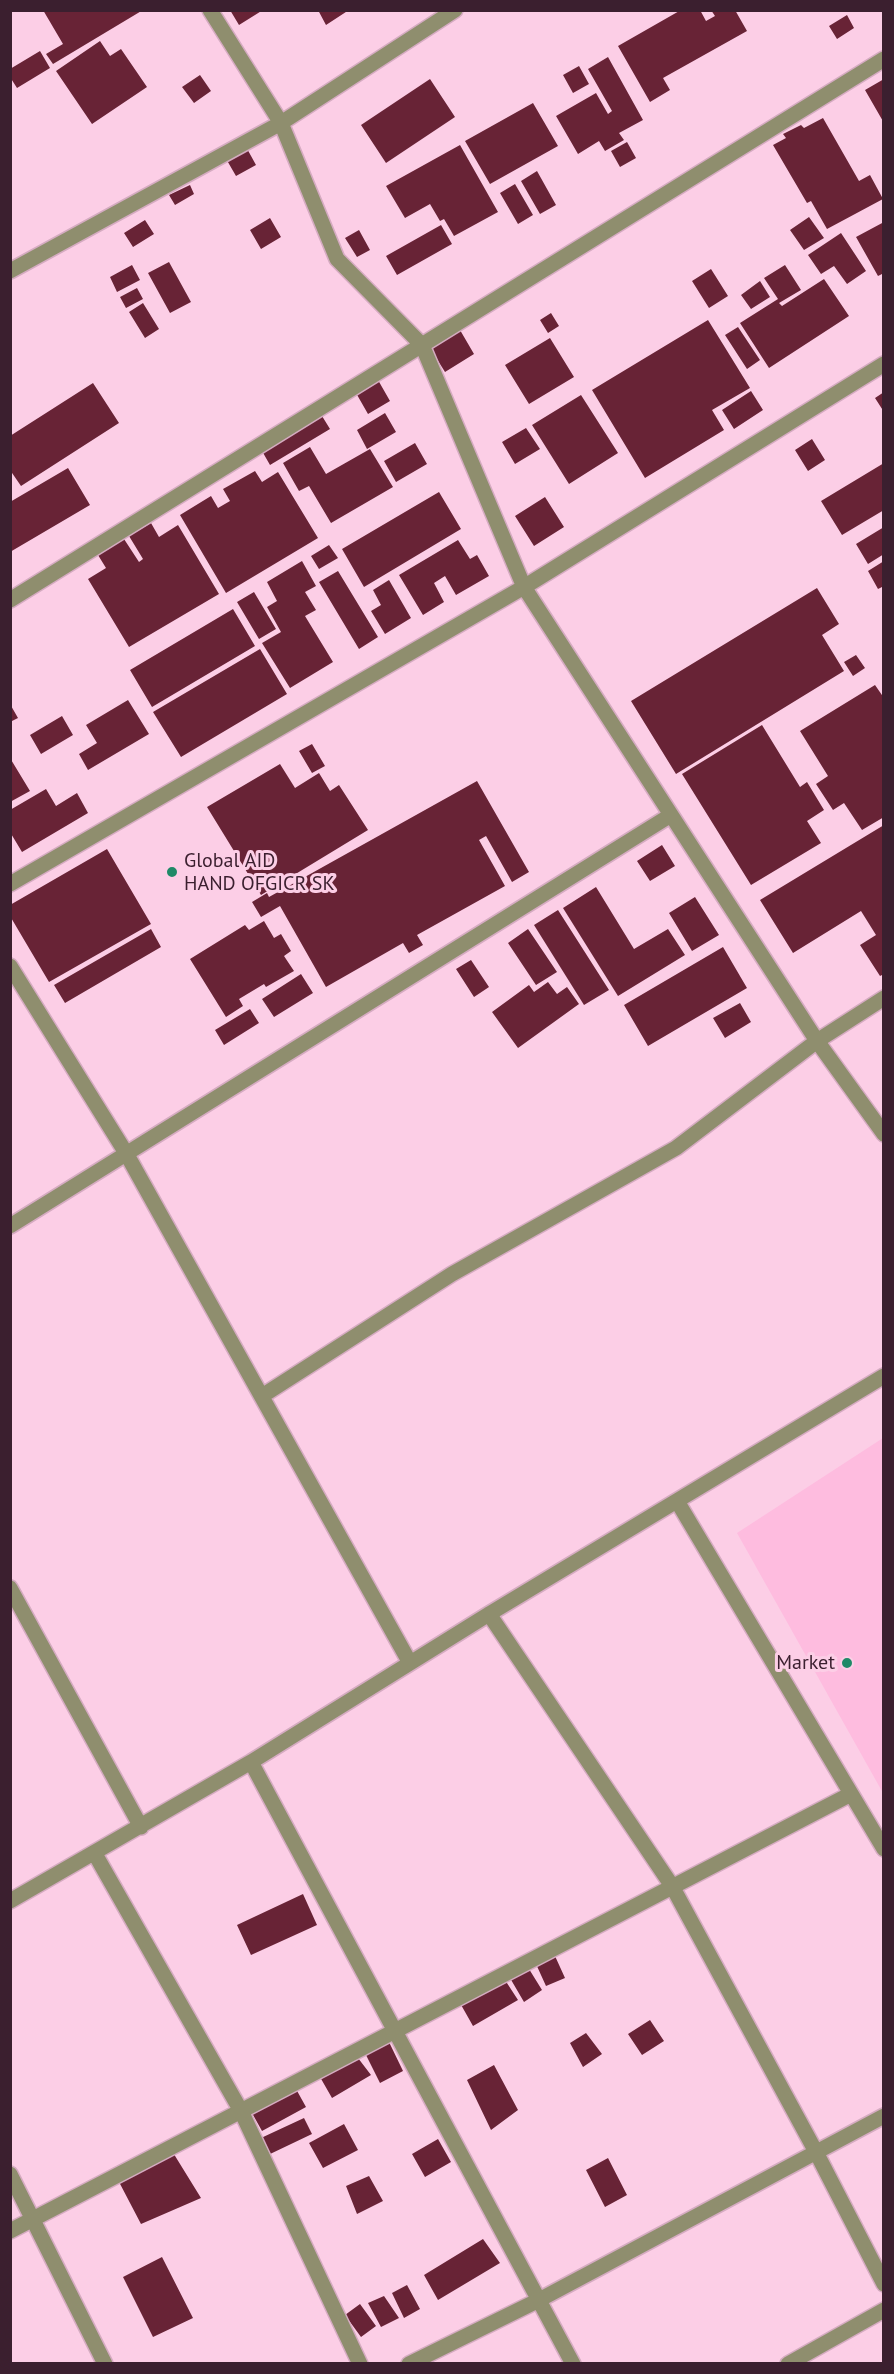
<!DOCTYPE html>
<html>
<head>
<meta charset="utf-8">
<style>
	body { margin:0 }
	#map { position:relative; width:894px; height:2374px; overflow:hidden; background:#fccee6; font-family:"PT Sans",sans-serif }
	canvas { display:block }
	.frame { position:absolute; inset:0; border:12px solid #3b1f2f; pointer-events:none }
</style>
</head>
<body>
<div id="map">
<canvas width="894" height="2374"></canvas>
<div class="frame"></div>
</div>
<script>
const c = document.querySelector('canvas').getContext('2d');
c.lineJoin = 'round';
function fillPath(path, color) {
  c.fillStyle = color;
  c.fill(path, 'evenodd');
}
function shape(rows) {
  const path = new Path2D();
  for (const r of rows) {
    path.moveTo(r[0], r[1]);
    for (let i = 2; i < r.length; i += 2) path.lineTo(r[i], r[i + 1]);
  }
  return path;
}
function strokePath(path, color, width, dash) {
  c.strokeStyle = color;
  c.lineWidth = width;
  c.lineCap = dash ? 'butt' : 'round';
  c.setLineDash(dash || []);
  c.stroke(path);
}
function write(font, color, halo, rows, align = 'center') {
  c.font = font + ' "PT Sans",sans-serif';
  c.lineWidth = 6;
  c.setLineDash([]);
  c.textBaseline = 'middle';
  c.strokeStyle = halo;
  c.fillStyle = color;
  for (const [text, x, y, turn = 0] of rows) {
    c.save();
    c.translate(x, y);
    c.rotate((+turn || 0) * Math.PI / 180);
    c.textAlign = isNaN(turn) ? turn : align;
    if (halo) c.strokeText(text, 0, 0);
    c.fillText(text, 0, 0);
    c.restore();
  }
}
fillPath(shape([
	[883,1438,883,1793,737,1533]
]), '#febcdf');
fillPath(shape([
	[43,10,143,10,53,64,46,54,63,44],
	[230,10,263,10,239,25],
	[318,10,349,10,326,25],
	[681,10,700,10,706,21,715,16,711,10,735,10,747,31,663,78,670,90,650,102,618,46],
	[847,15,854,28,837,39,829,26],
	[100,41,110,56,121,49,147,87,92,124,56,71],
	[40,51,50,68,17,88,10,77,10,69],
	[608,57,643,120,619,133,624,140,605,151,599,141,578,154,556,116,596,93,608,114,612,111,588,69],
	[579,66,589,84,573,93,563,75],
	[200,75,211,91,194,103,182,87],
	[430,79,455,117,386,163,361,125],
	[884,79,884,123,865,90],
	[533,103,558,146,490,184,465,141],
	[823,118,859,181,870,175,883,199,827,229,811,201,807,203,773,145,786,138,783,134,801,125,804,128],
	[627,142,636,158,620,167,611,151],
	[245,145,256,165,236,176,225,157],
	[460,145,498,212,454,236,444,219,440,221,430,204,405,218,386,186],
	[537,171,556,205,540,214,521,181],
	[515,184,533,215,518,224,500,193],
	[190,185,194,194,175,205,169,195],
	[809,217,824,238,804,250,790,230],
	[270,218,281,237,261,249,250,230],
	[145,220,154,234,133,247,124,233],
	[884,222,884,273,878,276,856,237],
	[441,225,452,244,397,275,386,256],
	[359,230,370,250,357,257,345,238],
	[841,233,866,271,847,284,834,266,821,274,808,255],
	[169,262,191,302,170,313,148,273],
	[132,265,140,280,117,292,110,277],
	[785,265,801,290,779,303,782,306,824,279,849,316,769,368,740,323,778,299,764,278],
	[711,269,728,296,709,308,692,281],
	[760,281,770,297,751,309,741,295],
	[137,288,143,299,126,308,120,297],
	[143,303,159,329,145,338,129,312],
	[551,313,559,326,548,333,540,320],
	[708,320,750,388,712,410,724,430,645,478,592,390],
	[738,327,760,360,747,369,725,335],
	[460,330,474,354,445,372,430,348],
	[550,338,574,377,529,404,505,365],
	[378,380,390,401,368,414,356,393],
	[93,383,119,423,21,486,10,470,10,436],
	[751,391,763,410,734,429,722,410],
	[884,392,884,412,875,398],
	[581,395,618,453,569,484,532,425],
	[385,413,396,432,367,449,357,430],
	[322,416,330,429,270,465,262,451],
	[526,428,540,449,515,464,502,442],
	[812,439,825,460,808,471,795,450],
	[415,443,427,464,396,482,384,461],
	[310,447,326,474,370,449,393,487,331,523,309,486,299,491,283,463],
	[884,463,884,510,842,535,821,501],
	[68,468,90,505,10,552,10,502],
	[255,471,262,482,278,472,318,538,226,593,180,515,211,496,218,508,230,501,223,489],
	[439,492,461,529,364,587,342,549],
	[545,497,564,527,534,546,515,516],
	[151,523,159,537,178,525,219,594,129,647,88,579,106,568,98,555,124,539,139,562,143,559,129,536],
	[884,527,884,554,868,564,856,544],
	[458,540,470,559,477,555,489,576,456,595,445,576,434,583,444,602,423,615,399,575],
	[329,545,338,558,319,569,311,556],
	[302,561,316,586,305,592,316,610,305,616,333,662,290,688,262,643,281,632,267,607,277,601,267,582],
	[884,561,884,586,878,589,868,571],
	[338,571,378,637,359,649,319,582],
	[389,580,411,618,385,634,371,611,381,605,373,590],
	[817,588,839,624,822,635,844,671,676,774,631,701],
	[254,592,276,629,259,639,237,602],
	[233,609,255,646,152,707,130,670],
	[260,649,287,694,181,757,153,712],
	[856,655,865,668,853,676,844,662],
	[875,685,884,698,884,817,862,830,844,803,833,810,816,784,828,776,800,731],
	[128,700,149,734,88,770,79,754,97,743,86,725],
	[10,704,18,718,10,722],
	[62,716,73,735,41,754,30,735],
	[762,725,800,787,807,782,824,810,807,821,821,843,751,885,682,774],
	[312,744,325,766,312,773,299,751],
	[10,758,30,791,10,802],
	[280,764,295,788,319,773,330,791,339,785,368,830,261,895,207,807],
	[477,781,529,872,512,882,486,836,479,840,505,886,417,935,423,945,409,953,403,943,326,987,280,906,261,917,252,902,267,893,269,897],
	[46,789,56,806,77,793,88,813,22,852,10,832,10,810],
	[884,825,884,974,880,976,860,945,876,935,861,911,793,953,760,900],
	[662,845,675,866,650,881,637,861],
	[107,849,151,924,49,982,10,916,10,905],
	[596,887,634,949,668,929,685,955,618,996,563,908],
	[695,897,719,935,692,951,669,913],
	[558,910,609,990,584,1005,534,925],
	[264,921,274,938,281,934,291,951,284,956,294,971,266,987,264,984,239,999,243,1006,226,1017,190,959,245,925,249,930],
	[151,929,161,947,65,1003,54,985],
	[528,929,557,972,536,985,508,943],
	[723,947,747,988,648,1046,624,1005],
	[471,960,489,987,474,997,456,969],
	[301,974,313,993,274,1017,262,999],
	[548,982,557,994,567,987,579,1004,518,1048,492,1012,529,985,534,992],
	[740,1003,751,1022,725,1038,713,1018],
	[250,1009,259,1023,224,1045,215,1030],
	[303,1894,317,1925,251,1955,237,1925],
	[555,1956,565,1978,546,1986,536,1964],
	[529,1969,542,1990,524,2002,510,1978],
	[505,1980,518,2000,473,2026,460,2003],
	[650,2020,664,2041,642,2055,628,2034],
	[586,2033,602,2054,583,2067,570,2043],
	[389,2042,403,2071,380,2083,365,2053],
	[358,2058,371,2075,332,2098,320,2077],
	[494,2065,518,2110,491,2130,467,2080],
	[296,2089,306,2107,262,2131,252,2113],
	[304,2118,312,2134,268,2155,261,2138],
	[344,2124,358,2150,323,2168,309,2143],
	[438,2139,451,2162,425,2177,412,2154],
	[172,2151,201,2198,141,2224,118,2180],
	[608,2158,627,2195,605,2207,586,2170],
	[369,2176,383,2201,357,2214,346,2186],
	[483,2239,500,2263,438,2300,424,2275],
	[162,2257,193,2318,153,2337,123,2277],
	[407,2285,420,2309,404,2318,392,2293],
	[384,2296,399,2318,381,2327,368,2303],
	[360,2304,376,2326,361,2337,345,2315]
]), '#682336');
const minor = shape([
	[210,10,281,123,337,259,422,345,524,587,817,1041,884,1134],
	[10,271,281,123,455,10],
	[10,600,884,59],
	[10,884,524,587,884,364],
	[10,966,126,1153,410,1663],
	[10,1226,671,815],
	[262,1396,452,1274,676,1148,817,1041,884,998],
	[677,1501,884,1849],
	[10,1588,141,1827],
	[489,1614,672,1886,816,2152,884,2284],
	[251,1762,573,2364],
	[95,1854,241,2111,360,2364],
	[10,1901,251,1762,489,1614,884,1376],
	[10,2174,105,2364],
	[10,2231,851,1794],
	[409,2364,539,2300,884,2116],
	[788,2364,884,2310]
]);
strokePath(minor, '#d5abc1', 18);
strokePath(minor, '#8f8e6e', 15);
for (const [x, y, r, color] of [
	[172,872,6,"#1f8967"],
	[847,1663,6,"#1f8967"]
]) {
  const dot = new Path2D();
  dot.arc(x, y, r, 0, 2 * Math.PI);
  c.fillStyle = color;
  c.fill(dot);
  strokePath(dot, '#fccee6', 2);
}
write('20px', '#3b1f2f', '#fccee6', [
	["Global AID",184,861],
	["HAND OFGICR SK",184,884],
	["Market",835,1663,"right"]
], 'left');
</script>
</body>
</html>
